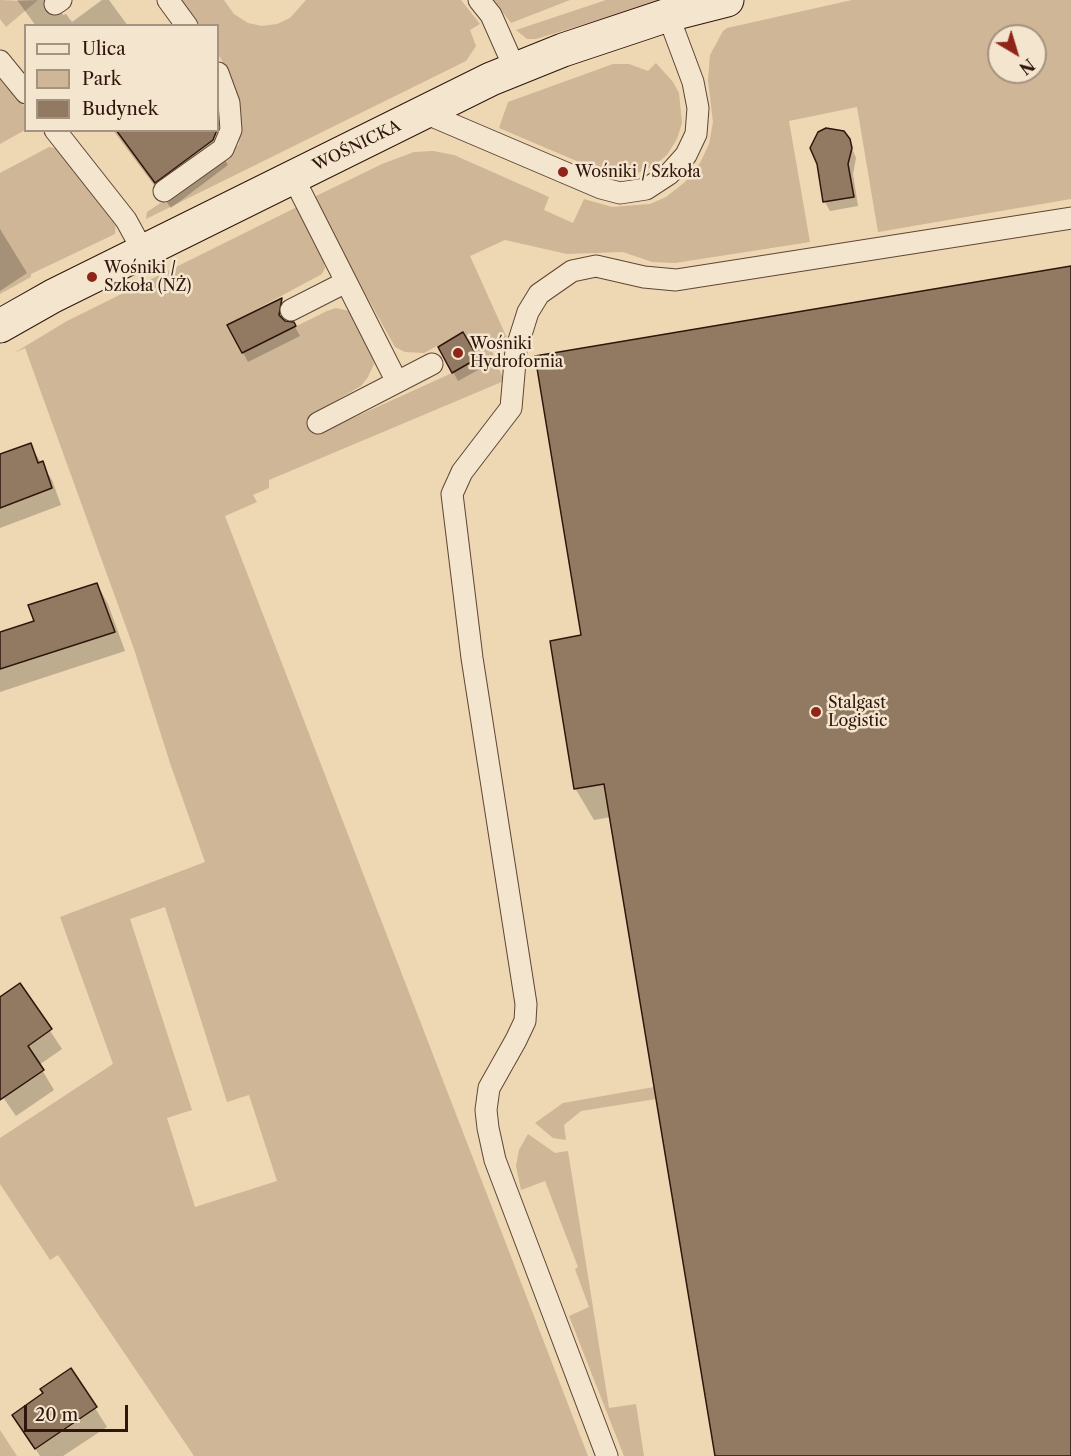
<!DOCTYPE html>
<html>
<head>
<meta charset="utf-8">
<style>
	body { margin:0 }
	#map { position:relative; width:1071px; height:1456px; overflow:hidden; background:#eed7b3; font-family:"Libre Caslon Text",serif }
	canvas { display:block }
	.legend { position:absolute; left:24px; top:24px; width:195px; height:108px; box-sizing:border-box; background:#f4e5ce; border:2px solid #a59280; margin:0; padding:8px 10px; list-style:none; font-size:18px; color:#2f150b }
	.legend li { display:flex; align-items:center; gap:12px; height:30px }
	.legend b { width:30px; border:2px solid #a59280 }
	.north { position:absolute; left:987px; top:24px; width:60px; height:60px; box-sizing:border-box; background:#f4e5ce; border:2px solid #a59280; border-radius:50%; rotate:142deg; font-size:16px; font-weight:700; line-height:24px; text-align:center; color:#2f150b }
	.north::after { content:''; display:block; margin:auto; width:21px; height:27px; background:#8f2418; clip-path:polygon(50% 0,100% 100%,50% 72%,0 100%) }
	.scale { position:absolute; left:24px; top:1405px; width:104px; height:27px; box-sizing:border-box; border:3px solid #2f150b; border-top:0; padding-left:8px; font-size:18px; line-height:21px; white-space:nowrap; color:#2f150b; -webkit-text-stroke:4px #f4e5ce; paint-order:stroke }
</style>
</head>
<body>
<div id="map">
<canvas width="1071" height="1456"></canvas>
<ul class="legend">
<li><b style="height:8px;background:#f4e5ce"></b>Ulica</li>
<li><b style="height:16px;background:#ceb696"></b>Park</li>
<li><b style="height:16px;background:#927a62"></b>Budynek</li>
</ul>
<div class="north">N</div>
<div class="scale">20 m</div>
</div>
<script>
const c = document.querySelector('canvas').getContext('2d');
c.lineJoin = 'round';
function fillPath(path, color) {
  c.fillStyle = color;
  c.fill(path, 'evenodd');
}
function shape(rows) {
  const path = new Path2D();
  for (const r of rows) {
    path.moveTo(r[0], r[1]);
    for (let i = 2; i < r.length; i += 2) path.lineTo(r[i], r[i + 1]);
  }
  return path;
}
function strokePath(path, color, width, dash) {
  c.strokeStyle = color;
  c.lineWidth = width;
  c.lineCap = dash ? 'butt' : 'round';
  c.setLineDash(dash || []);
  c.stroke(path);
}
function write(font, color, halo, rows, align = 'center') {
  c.font = font + ' "Libre Caslon Text",serif';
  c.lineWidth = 5;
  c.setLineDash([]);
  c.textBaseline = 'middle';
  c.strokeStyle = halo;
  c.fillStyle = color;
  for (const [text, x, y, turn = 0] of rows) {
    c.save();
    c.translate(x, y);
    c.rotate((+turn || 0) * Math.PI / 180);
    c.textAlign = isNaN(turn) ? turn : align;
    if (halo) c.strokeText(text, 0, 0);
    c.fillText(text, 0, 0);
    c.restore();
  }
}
fillPath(shape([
	[0,0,20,1,38,0,6,27,0,19],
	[179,0,224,0,234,14,248,23,262,26,277,24,290,18,306,0,461,0,480,24,470,30,476,46,466,61,146,219,147,212,226,159,239,144,241,109,229,73,218,54,218,26,197,25],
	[493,0,570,0,511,23],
	[606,0,664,0,536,39,527,39,516,30],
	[852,0,1071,0,1071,199,878,232,857,107,789,121,810,242,675,263,652,262,623,252,567,254,505,240,470,256,507,338,490,346,504,381,269,480,269,488,253,495,257,502,225,516,588,1456,194,1456,58,1255,50,1260,0,1184,0,1138,113,1064,60,917,205,862,170,763,134,649,25,348,14,353,67,321,297,207,322,255,325,268,322,274,227,325,242,353,327,311,336,308,349,311,371,354,374,364,368,377,361,386,310,416,320,433,452,373,478,358,463,332,424,353,405,352,395,347,312,198,382,164,414,152,433,151,454,155,549,197,544,210,573,223,584,199,612,207,650,204,666,197,685,182,700,163,709,144,713,122,708,80,710,55,723,31,727,28],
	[999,36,1035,36,1035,72,999,72],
	[165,907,227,1102,249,1095,277,1181,195,1207,167,1118,192,1110,130,919],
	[656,63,673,82,679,93,682,123,677,139,667,155,654,166,638,173,620,176,605,173,499,128,508,102,613,64,629,64,648,71],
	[0,77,26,109,25,130,0,144],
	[49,147,59,149,116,220,115,234,31,274,31,277,0,294,0,173],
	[654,1087,656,1099,581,1111,564,1125,566,1140,553,1138,535,1123,563,1103],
	[528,1134,555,1153,568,1151,609,1408,636,1404,644,1456,624,1456,569,1316,589,1307,575,1269,578,1267,545,1181,521,1190,516,1166,519,1150],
	[0,1430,17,1456,0,1456]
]), '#ceb696');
fillPath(shape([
	[17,0,54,0,63,15,66,14,72,22,102,0,109,0,128,26,36,26],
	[113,130,206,130,228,165,171,208],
	[848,139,856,158,853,174,858,206,830,211,825,202],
	[0,229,27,273,0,291],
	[1071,267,1071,1456,716,1456,611,817,594,820,575,788],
	[281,300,286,309,284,322,293,323,300,336,248,362,229,326],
	[463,334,482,368,458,381,440,348],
	[30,445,52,480,61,505,0,528,0,456],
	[97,584,108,604,125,651,0,692,0,634,36,622],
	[20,985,62,1049,39,1065,54,1090,16,1116,0,1093,0,999],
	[71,1370,107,1427,63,1456,40,1456,14,1415,45,1394]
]), '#0003');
const building = shape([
	[826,128,844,131,850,139,852,148,848,164,854,197,823,202,817,164,810,148,818,132,826,128],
	[116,130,217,130,213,140,155,183,116,130],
	[1071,266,1071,1456,715,1456,604,784,574,789,550,641,581,635,535,356,1071,266],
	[282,298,279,315,285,321,294,322,296,326,242,353,227,325,282,298],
	[463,332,478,358,452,373,438,347,463,332],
	[31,443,38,463,43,461,52,488,0,508,0,454,31,443],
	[97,583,115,632,0,669,0,632,34,621,28,605,97,583],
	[20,983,52,1029,28,1046,44,1070,0,1100,0,997,20,983],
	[71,1368,97,1407,35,1449,12,1415,43,1393,40,1389,71,1368]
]);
fillPath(building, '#927a62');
strokePath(building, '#2f150b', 1.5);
const lane = shape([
	[168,0,187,26],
	[479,0,491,15,515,69],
	[55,4,61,0],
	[0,61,26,93],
	[425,113,601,188,620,193,646,189,669,174,686,155,696,134,698,108,693,82,668,15],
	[55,130,126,220,143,251],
	[293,177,397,382],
	[164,191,223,149,231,130,229,103,218,73],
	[291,310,346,282],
	[318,423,432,364],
	[607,1456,495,1160,488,1128,486,1110,489,1088,516,1040,525,1021,526,1004,472,658,452,494,462,472,511,408,516,350,528,312,539,294,572,271,596,266,644,277,676,280,1071,218]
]);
const secondary = shape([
	[0,326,53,296,491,79,563,50,668,15,727,0]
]);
strokePath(lane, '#5f4635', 23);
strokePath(secondary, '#2f150b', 35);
strokePath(lane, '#f4e5ce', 21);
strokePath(secondary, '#f4e5ce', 33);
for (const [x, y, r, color] of [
	[563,172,6,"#8f2418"],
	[92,277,6,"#8f2418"],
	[458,353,6,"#8f2418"],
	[816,712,6,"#8f2418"]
]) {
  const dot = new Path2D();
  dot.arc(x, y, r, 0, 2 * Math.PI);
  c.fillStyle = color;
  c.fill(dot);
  strokePath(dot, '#f4e5ce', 2);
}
write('16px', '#2f150b', '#f4e5ce', [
	["WOŚNICKA",357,146,-26]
]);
write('16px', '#2f150b', '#f4e5ce', [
	["Wośniki / Szkoła",575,172],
	["Wośniki /",104,268],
	["Szkoła (NŻ)",104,286],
	["Wośniki",470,344],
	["Hydrofornia",470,362],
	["Stalgast",828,703],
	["Logistic",828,721]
], 'left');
</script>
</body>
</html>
